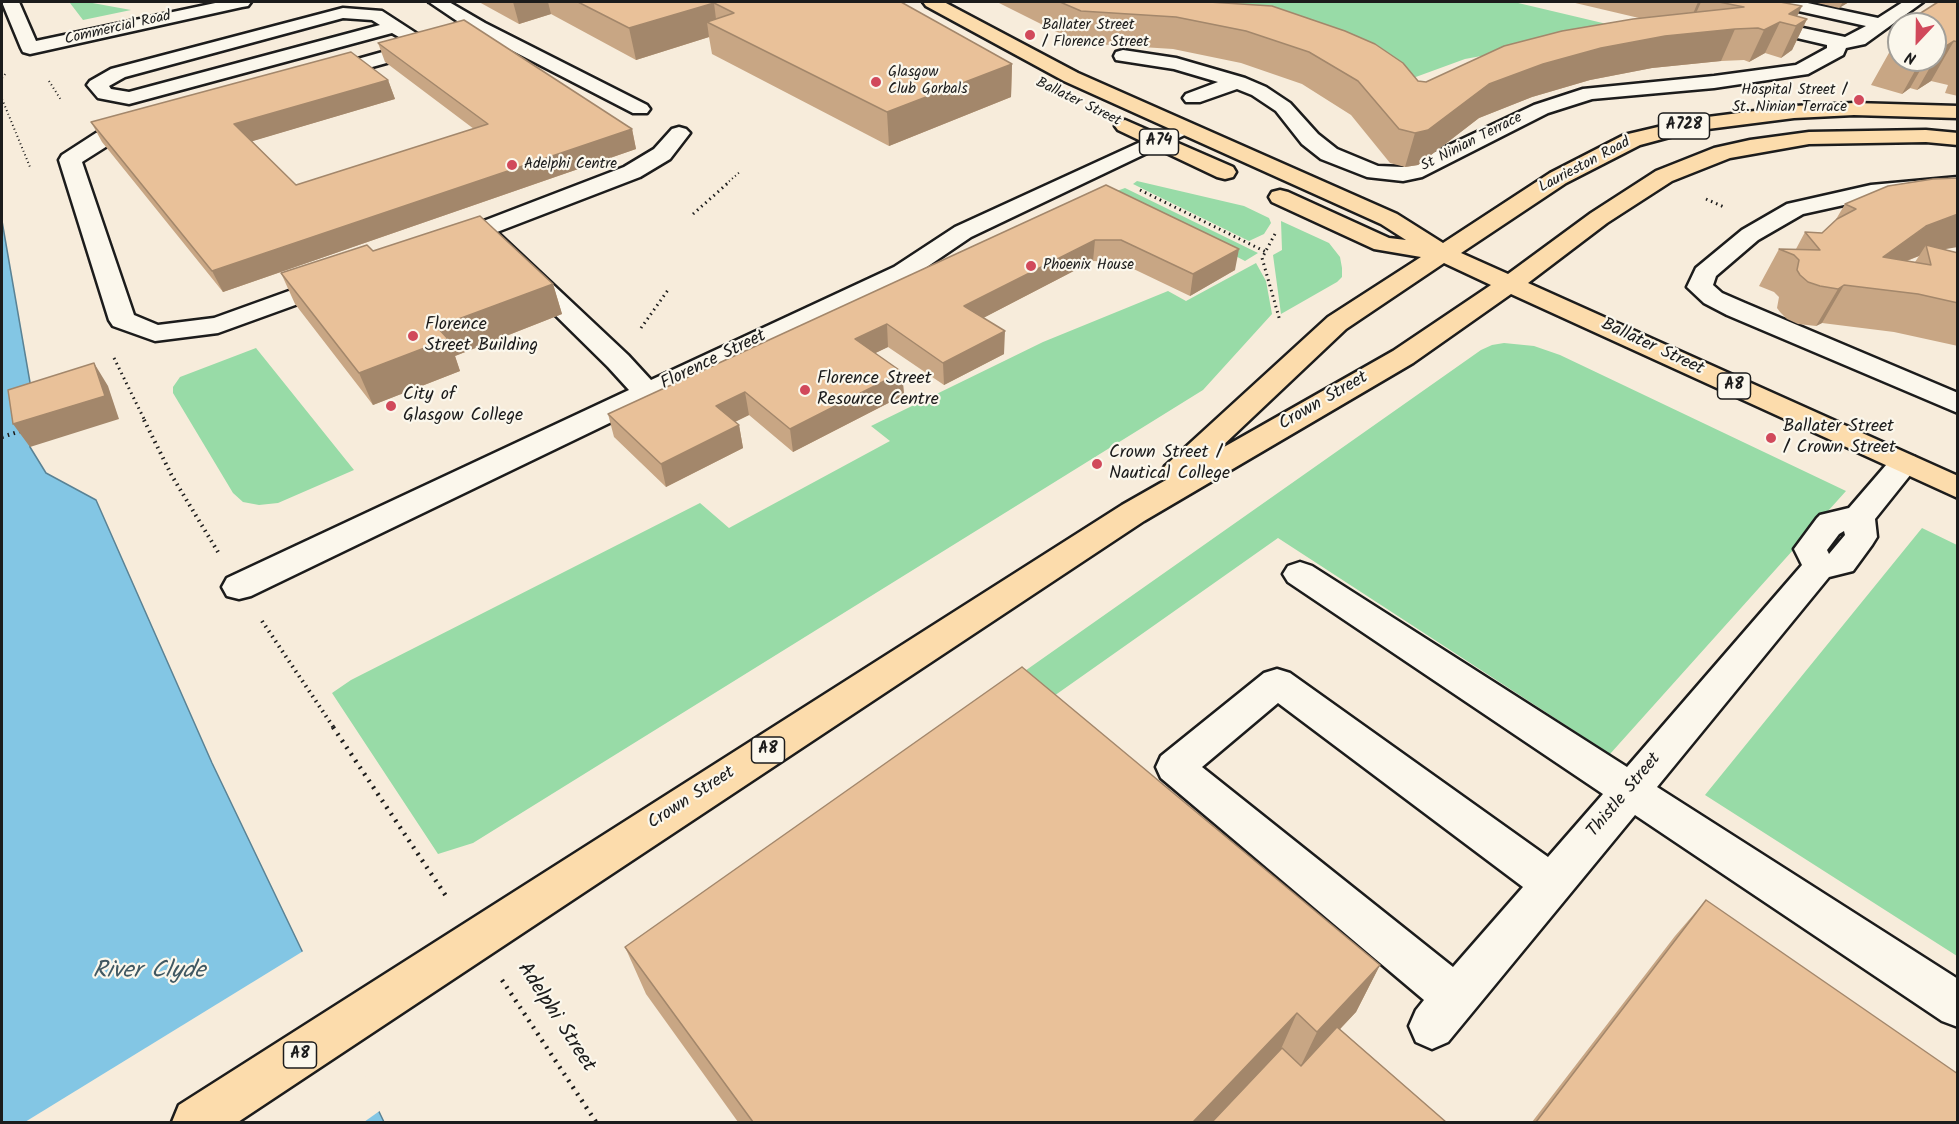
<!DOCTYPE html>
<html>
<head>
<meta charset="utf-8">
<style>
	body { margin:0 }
	#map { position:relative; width:1959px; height:1124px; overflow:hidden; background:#f7ecdb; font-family:Kalam,sans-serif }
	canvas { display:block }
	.frame { position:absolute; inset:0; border:3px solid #1c1c1c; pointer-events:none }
	.north { position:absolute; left:1887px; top:12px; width:60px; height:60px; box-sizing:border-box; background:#fbf7ec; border:2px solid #a29f99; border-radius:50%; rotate:202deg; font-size:16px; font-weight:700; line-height:24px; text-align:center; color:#1c1c1c }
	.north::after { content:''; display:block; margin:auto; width:21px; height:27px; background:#d1495b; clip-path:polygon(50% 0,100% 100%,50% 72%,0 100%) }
</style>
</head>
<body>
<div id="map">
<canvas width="1959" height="1124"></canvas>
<div class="frame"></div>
<div class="north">N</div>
</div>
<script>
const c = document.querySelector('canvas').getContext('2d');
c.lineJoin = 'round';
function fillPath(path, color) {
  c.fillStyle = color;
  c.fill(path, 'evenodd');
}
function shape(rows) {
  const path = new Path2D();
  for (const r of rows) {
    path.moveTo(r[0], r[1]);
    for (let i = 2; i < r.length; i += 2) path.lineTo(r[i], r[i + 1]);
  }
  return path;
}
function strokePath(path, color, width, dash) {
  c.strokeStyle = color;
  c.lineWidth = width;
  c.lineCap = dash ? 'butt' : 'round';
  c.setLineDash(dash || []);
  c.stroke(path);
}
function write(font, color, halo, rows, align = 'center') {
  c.font = font + ' Kalam,sans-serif';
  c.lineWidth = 4.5;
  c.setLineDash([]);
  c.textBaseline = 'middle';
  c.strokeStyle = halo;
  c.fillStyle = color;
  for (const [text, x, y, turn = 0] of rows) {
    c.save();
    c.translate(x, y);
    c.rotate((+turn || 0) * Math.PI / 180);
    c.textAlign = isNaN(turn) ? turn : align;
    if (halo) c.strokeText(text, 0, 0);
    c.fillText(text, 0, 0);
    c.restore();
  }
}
fillPath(shape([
	[75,2,87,2,131,10,83,20,70,3],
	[1158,2,1514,2,1628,29,1465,59,1402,82],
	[1137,181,1244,206,1269,218,1271,223,1264,234,1249,241,1133,184],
	[1125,188,1258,253,1245,261,1114,192],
	[1281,221,1329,243,1340,257,1342,268,1342,277,1337,282,1281,314,1273,255,1282,250],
	[1256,263,1266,281,1272,314,1203,390,473,843,438,854,332,693,351,680,700,503,729,528,890,441,871,426,1043,342,1168,291,1186,301],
	[1504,343,1534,346,1560,355,1846,491,1610,754,1278,538,1027,715,995,692,1481,350,1492,345],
	[256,348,354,470,278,503,259,505,243,502,233,493,173,393,173,387,180,377],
	[1922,528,1957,545,1957,956,1705,795]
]), '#98dba7');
const water = shape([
	[2,221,32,394,27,429,30,447,46,473,96,500,212,763,384,1122,2,1122,2,221]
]);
fillPath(water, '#83c6e4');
strokePath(water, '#5a8294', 1.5);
fillPath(shape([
	[305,950,381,1110,364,1122,25,1122]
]), '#f7ecdb');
const minor = shape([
	[2,2,19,2,36,41,220,2,251,2,248,6,242,7,30,54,23,52,21,48,2,2],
	[429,2,449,2,485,23,647,105,650,109,647,113,633,113,480,34,472,39,435,46,433,50,322,81,315,79,312,75,315,71,411,44,392,33,129,104,98,98,87,85,90,81,111,69,343,8,382,11,419,35,442,35,466,27,429,2],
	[343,18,372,20,380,25,129,92,111,89,109,86,125,77,343,18],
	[1774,2,1803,2,1878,18,1903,2,1923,2,1865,44,1846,48,1843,55,1808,74,1714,88,1592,99,1548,113,1422,177,1403,181,1367,177,1321,159,1302,144,1276,111,1252,95,1237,89,1200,102,1186,102,1183,98,1186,94,1218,82,1174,69,1116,60,1114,56,1116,52,1123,50,1176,58,1245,78,1266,87,1290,103,1318,134,1337,149,1378,166,1403,167,1534,105,1583,89,1714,76,1796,65,1827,48,1827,45,1750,27,1747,23,1750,19,1756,18,1845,37,1866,26,1776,6,1774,2],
	[143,121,150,123,153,127,150,131,112,143,82,162,134,315,158,325,214,318,336,274,345,277,349,282,345,287,218,333,155,341,113,326,109,320,59,160,62,155,96,133,143,121],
	[1184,122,1191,124,1194,128,1191,132,971,237,912,277,251,596,239,599,227,596,222,587,227,578,629,390,608,367,469,230,473,225,624,167,654,149,672,129,679,127,686,129,690,133,670,159,640,177,497,232,628,355,651,380,894,267,955,227,1184,122],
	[1958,177,1958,191,1871,199,1803,214,1758,240,1716,276,1713,285,1722,293,1745,303,1958,393,1958,413,1727,315,1704,303,1687,287,1696,268,1742,230,1787,204,1871,185,1958,177],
	[1904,454,1915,457,1919,464,1875,519,1877,537,1872,545,1853,571,1829,577,1657,787,1958,979,1958,1027,1942,1021,1635,815,1448,1042,1432,1049,1416,1042,1409,1026,1416,1010,1424,1000,1161,778,1156,767,1161,756,1264,673,1277,669,1290,673,1548,857,1603,794,1288,582,1283,574,1288,566,1300,562,1312,566,1627,767,1802,565,1794,549,1817,518,1820,515,1849,508,1893,457,1904,454],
	[1844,531,1845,535,1829,554,1827,550,1839,534,1844,531],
	[1278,703,1523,887,1453,967,1202,767,1278,703]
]);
const major = shape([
	[923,2,944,2,1078,73,1397,214,1443,243,1550,173,1624,135,1692,119,1794,106,1854,103,1958,106,1958,118,1854,115,1794,118,1692,131,1640,145,1566,183,1461,253,1508,274,1591,213,1656,171,1714,148,1750,140,1809,132,1926,130,1958,133,1958,145,1926,142,1809,144,1730,158,1672,181,1607,223,1528,283,1958,476,1958,498,1511,294,1413,363,1144,521,238,1122,172,1122,179,1105,1122,505,1166,480,1161,473,1165,466,1328,317,1421,257,1374,249,1272,202,1269,197,1272,192,1280,190,1288,192,1389,238,1406,240,1381,224,1064,81,926,6,923,2],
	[1444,263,1491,285,1393,351,1217,451,1346,329,1444,263],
	[1125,120,1233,167,1236,172,1233,177,1225,179,1217,177,1118,130,1115,126,1118,122,1125,120]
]);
strokePath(minor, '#1c1c1c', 5);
strokePath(major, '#1c1c1c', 5);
strokePath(shape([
	[2,78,7,72],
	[49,81,61,100],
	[2,99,30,167],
	[726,184,741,171]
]), '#1c1c1c', 2, [1, 3]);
strokePath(shape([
	[1140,190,1266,252],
	[1706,199,1724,207],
	[693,214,728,183],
	[1275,234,1262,258,1280,321],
	[641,328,668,290],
	[114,358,145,421]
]), '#1c1c1c', 3, [1.5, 4]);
strokePath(shape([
	[144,420,172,476,218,552],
	[2,437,21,431],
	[262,621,334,728]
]), '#1c1c1c', 4, [1.5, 4.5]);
strokePath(shape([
	[333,727,448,899],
	[502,980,596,1122]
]), '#1c1c1c', 4.5, [2, 6]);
fillPath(minor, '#fbf7ec');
fillPath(major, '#fcdcac');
fillPath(shape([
	[479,2,901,2,1012,64,1011,97,889,146,712,54,709,37,636,60,551,14,519,24],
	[997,2,1209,2,1418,81,1426,82,1639,18,1571,2,1780,2,1797,16,1807,19,1792,50,1781,58,1765,53,1749,62,1744,60,1721,61,1652,68,1590,80,1532,97,1479,118,1418,165,1405,167,1390,163,1351,115,1302,84,1241,63,1173,49,1079,43],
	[1813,2,1849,2,1839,8],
	[1958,2,1958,96,1945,93,1948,85,1931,81,1917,90,1910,88,1902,94,1871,85,1899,35,1899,60,1935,60,1935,24,1905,24,1905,23],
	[378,43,632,129,636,149,223,292,102,142,91,122,388,80,395,99,252,141,296,185,474,129,385,62],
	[1106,185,1235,270,1190,296,1119,262,1093,261,983,318,1004,354,944,385,888,347,875,353,902,372,904,395,793,452,749,415,735,422,739,425,743,448,666,487,614,437,608,414],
	[1845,204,1944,249,1958,253,1958,346,1894,332,1822,323,1816,326,1798,324,1787,319,1780,312,1777,308,1779,297,1774,292,1759,286,1779,249,1796,249,1805,232,1822,233,1835,221],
	[1919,256,1915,262,1907,261],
	[373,251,553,284,562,314,455,356,460,371,373,405,295,304,281,273],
	[1706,900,1958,1122,1532,1122,1675,936],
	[625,947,1380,965,1356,1012,1340,1029,1446,1122,738,1122,646,994]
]), '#c8a684');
fillPath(shape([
	[513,2,548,2,551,14,519,24],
	[1698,2,1701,2,1689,29,1686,30],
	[1843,2,1849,2,1839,8],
	[714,3,717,27,707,22,709,37,636,60,629,28],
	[1802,6,1793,25,1789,14],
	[1807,19,1792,50,1781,58,1796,26],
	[1780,22,1765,53,1749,62,1764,30],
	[1735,29,1721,61,1652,68,1590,80,1532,97,1479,118,1418,165,1405,167,1415,133,1489,84,1543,64,1601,48,1665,36],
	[1954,41,1931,81,1917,90,1940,50],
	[1921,60,1926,60,1910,88,1902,94],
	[1012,64,1011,97,889,146,887,112],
	[388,80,395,99,243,144,234,124],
	[632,129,636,149,223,292,212,271],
	[1958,214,1958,247,1934,251,1926,245,1919,256,1903,262,1883,257,1926,226],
	[1095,240,1093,261,964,328,964,306],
	[1239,249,1235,270,1190,296,1193,274],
	[553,284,562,314,455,356,460,371,373,405,359,373,437,327],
	[1844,285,1822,323,1816,326,1838,289],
	[887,324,888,347,857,362,855,339],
	[1005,331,1004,354,944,385,943,363],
	[94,363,108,386,119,419,30,447,13,424],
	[902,372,904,395,793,452,790,429],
	[745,392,749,415,720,429,716,406],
	[739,425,743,448,666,487,661,464],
	[1380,965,1356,1012,1296,1076,1317,1032],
	[1297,1013,1277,1058,1217,1122,1193,1122]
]), '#a3876b');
const building = shape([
	[578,2,901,2,1012,64,887,112,707,22,734,13,714,3,629,28,578,2],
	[1060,2,1209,2,1272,6,1345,31,1375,44,1403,63,1418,81,1426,82,1504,46,1562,31,1633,19,1744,7,1719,2,1780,2,1802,6,1789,14,1807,19,1796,26,1780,22,1764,30,1758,28,1735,29,1665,36,1601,48,1543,64,1489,84,1428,130,1415,133,1399,129,1358,81,1309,52,1246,31,1176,17,1081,11,1060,2],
	[1938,2,1958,2,1958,42,1954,41,1940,50,1935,49,1935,24,1909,24,1905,23,1938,2],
	[464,20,632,129,212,271,91,122,351,52,388,80,234,124,296,185,488,124,378,43,464,20],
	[1899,41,1899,47,1892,45,1899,41],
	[1958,178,1958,214,1926,226,1883,257,1931,265,1926,245,1958,253,1958,303,1918,294,1844,285,1838,289,1820,286,1808,282,1800,275,1797,270,1799,260,1794,255,1779,249,1820,250,1805,232,1822,233,1837,219,1856,209,1845,204,1888,186,1933,179,1958,178],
	[1106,185,1239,249,1193,274,1121,240,1095,240,964,306,1005,331,943,363,887,324,855,339,902,372,790,429,745,392,716,406,739,425,661,464,608,414,1106,185],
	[480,216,553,284,437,327,448,339,359,373,281,273,367,245,373,251,480,216],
	[94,363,105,396,13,424,8,390,94,363],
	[1022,667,1380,965,1317,1032,1297,1013,1193,1122,753,1122,625,947,1022,667],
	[1706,900,1958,1074,1958,1122,1536,1122,1706,900],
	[1337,1027,1446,1122,1212,1122,1282,1048,1301,1066,1337,1027]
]);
fillPath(building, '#e9c199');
strokePath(building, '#a3876b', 1.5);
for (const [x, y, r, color] of [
	[1030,35,6,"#d1495b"],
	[876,82,6,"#d1495b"],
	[1859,100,6,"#d1495b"],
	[512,165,6,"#d1495b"],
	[1031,266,6,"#d1495b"],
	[413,336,6,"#d1495b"],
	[805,390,6,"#d1495b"],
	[391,406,6,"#d1495b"],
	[1771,438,6,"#d1495b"],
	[1097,464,6,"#d1495b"]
]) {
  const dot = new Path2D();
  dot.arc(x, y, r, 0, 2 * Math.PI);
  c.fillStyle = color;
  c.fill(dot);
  strokePath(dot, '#fbf7ec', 2);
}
write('15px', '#1c1c1c', '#fbf7ec', [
	["Ballater Street",1042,26],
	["/ Florence Street",1042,43],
	["Glasgow",888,73],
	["Club Gorbals",888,90],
	["Hospital Street /",1847,91,"right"],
	["St. Ninian Terrace",1847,108,"right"],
	["Adelphi Centre",524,165],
	["Phoenix House",1043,266]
], 'left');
write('15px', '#1c1c1c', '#fbf7ec', [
	["Commercial Road",118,29,-13],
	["Ballater Street",1078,103,26],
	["St Ninian Terrace",1472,143,-27],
	["Laurieston Road",1585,166,-28]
]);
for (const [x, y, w] of [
	[1684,126,51],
	[1159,142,39],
	[1734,386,33],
	[768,750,33],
	[300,1055,33]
]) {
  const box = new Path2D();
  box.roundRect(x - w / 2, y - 13, w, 26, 4.5);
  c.fillStyle = '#fbf7ec';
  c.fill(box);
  strokePath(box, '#1c1c1c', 1.5);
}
write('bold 16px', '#1c1c1c', null, [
	["A728",1684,126],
	["A74",1159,142],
	["A8",1734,386],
	["A8",768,750],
	["A8",300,1055]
]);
write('18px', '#1c1c1c', '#fbf7ec', [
	["Florence",425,326],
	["Street Building",425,347],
	["Florence Street",817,380],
	["Resource Centre",817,401],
	["City of",403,396],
	["Glasgow College",403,417],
	["Ballater Street",1783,428],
	["/ Crown Street",1783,449],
	["Crown Street /",1109,454],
	["Nautical College",1109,475]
], 'left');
write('18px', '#1c1c1c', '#fbf7ec', [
	["Ballater Street",1652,348,25],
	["Florence Street",714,361,-26],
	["Crown Street",1324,402,-30],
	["Thistle Street",1625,796,-50],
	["Crown Street",692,799,-33]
]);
write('21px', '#1c1c1c', '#fbf7ec', [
	["Adelphi Street",555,1018,57]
]);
write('italic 24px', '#405862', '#fbf7ec', [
	["River Clyde",149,973]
]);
</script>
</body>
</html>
